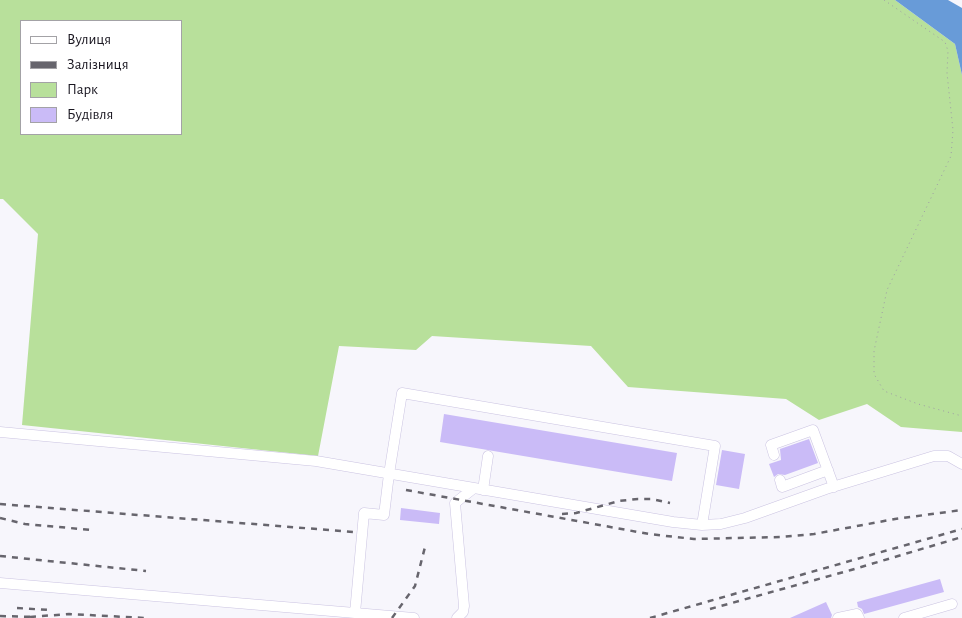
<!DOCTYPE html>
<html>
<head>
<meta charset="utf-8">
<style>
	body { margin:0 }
	#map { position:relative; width:962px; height:618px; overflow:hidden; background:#f7f6fc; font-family:"Alegreya Sans",sans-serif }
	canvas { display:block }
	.legend { position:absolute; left:20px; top:20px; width:162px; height:115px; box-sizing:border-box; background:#fff; border:1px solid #a3a2a6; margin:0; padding:6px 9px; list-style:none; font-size:15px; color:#1a1721 }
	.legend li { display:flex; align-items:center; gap:10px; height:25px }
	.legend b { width:25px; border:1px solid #a3a2a6 }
</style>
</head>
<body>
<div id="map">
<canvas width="962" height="618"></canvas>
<ul class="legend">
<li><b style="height:6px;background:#fff"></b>Вулиця</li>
<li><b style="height:6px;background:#67656d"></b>Залізниця</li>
<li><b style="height:14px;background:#b8e09b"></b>Парк</li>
<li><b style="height:14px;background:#cabbf7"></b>Будівля</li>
</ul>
</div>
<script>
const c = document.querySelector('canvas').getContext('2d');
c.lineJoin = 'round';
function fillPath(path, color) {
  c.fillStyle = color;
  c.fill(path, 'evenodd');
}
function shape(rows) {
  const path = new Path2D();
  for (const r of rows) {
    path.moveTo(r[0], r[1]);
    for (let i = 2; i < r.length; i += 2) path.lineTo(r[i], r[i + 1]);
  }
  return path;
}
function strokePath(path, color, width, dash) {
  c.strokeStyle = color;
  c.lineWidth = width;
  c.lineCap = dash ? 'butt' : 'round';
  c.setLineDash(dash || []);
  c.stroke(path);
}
fillPath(shape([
	[0,0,895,0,955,44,962,75,962,432,901,427,867,404,819,420,786,399,628,387,591,346,432,336,416,350,339,346,318,456,22,425,38,234,3,199,0,199],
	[21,21,181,21,181,134,21,134]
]), '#b8e09b');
fillPath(shape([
	[895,0,948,0,962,8,962,75,955,44]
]), '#689bd8');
fillPath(shape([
	[444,414,677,453,672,481,440,442],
	[809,439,818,463,785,475,778,474,774,477,769,464,781,460,780,449],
	[722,450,745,454,739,489,716,485],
	[401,508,440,513,439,524,400,520],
	[940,579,944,592,864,614,862,609,858,607,857,602],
	[826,602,832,615,831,618,790,618]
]), '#cabbf7');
const minor = shape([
	[0,432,316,461,673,522,702,525,721,524,745,518,826,489,934,456,948,456,962,464],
	[774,455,771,445,813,430,834,487],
	[780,480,782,487,828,470],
	[483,490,488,456],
	[0,583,414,618],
	[355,613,364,513,384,515,389,474,402,393,715,446,702,525],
	[457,618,463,612,464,606,455,503,474,488],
	[838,618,857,614,859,618],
	[904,618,952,604]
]);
strokePath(minor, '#cac3e1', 11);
strokePath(shape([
	[884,0,945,42,948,51,947,73,953,130,951,156,887,290,874,351,874,374,884,391,918,404,962,416]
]), '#9f9da5', 1, [1, 4]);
strokePath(minor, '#fff', 10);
strokePath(shape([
	[406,490,649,534,694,539,780,537,814,534,895,519,962,510],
	[0,504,354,532],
	[562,514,576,513,619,501,638,499,652,499,670,503],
	[0,518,25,524,92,530],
	[0,556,146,571],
	[17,608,49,610],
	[710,609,851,570,962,537],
	[0,616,36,617],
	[30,617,69,614,146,618],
	[392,618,415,586,425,547],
	[650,618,962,529]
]), '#67656d', 2.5, [6, 6]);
</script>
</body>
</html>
